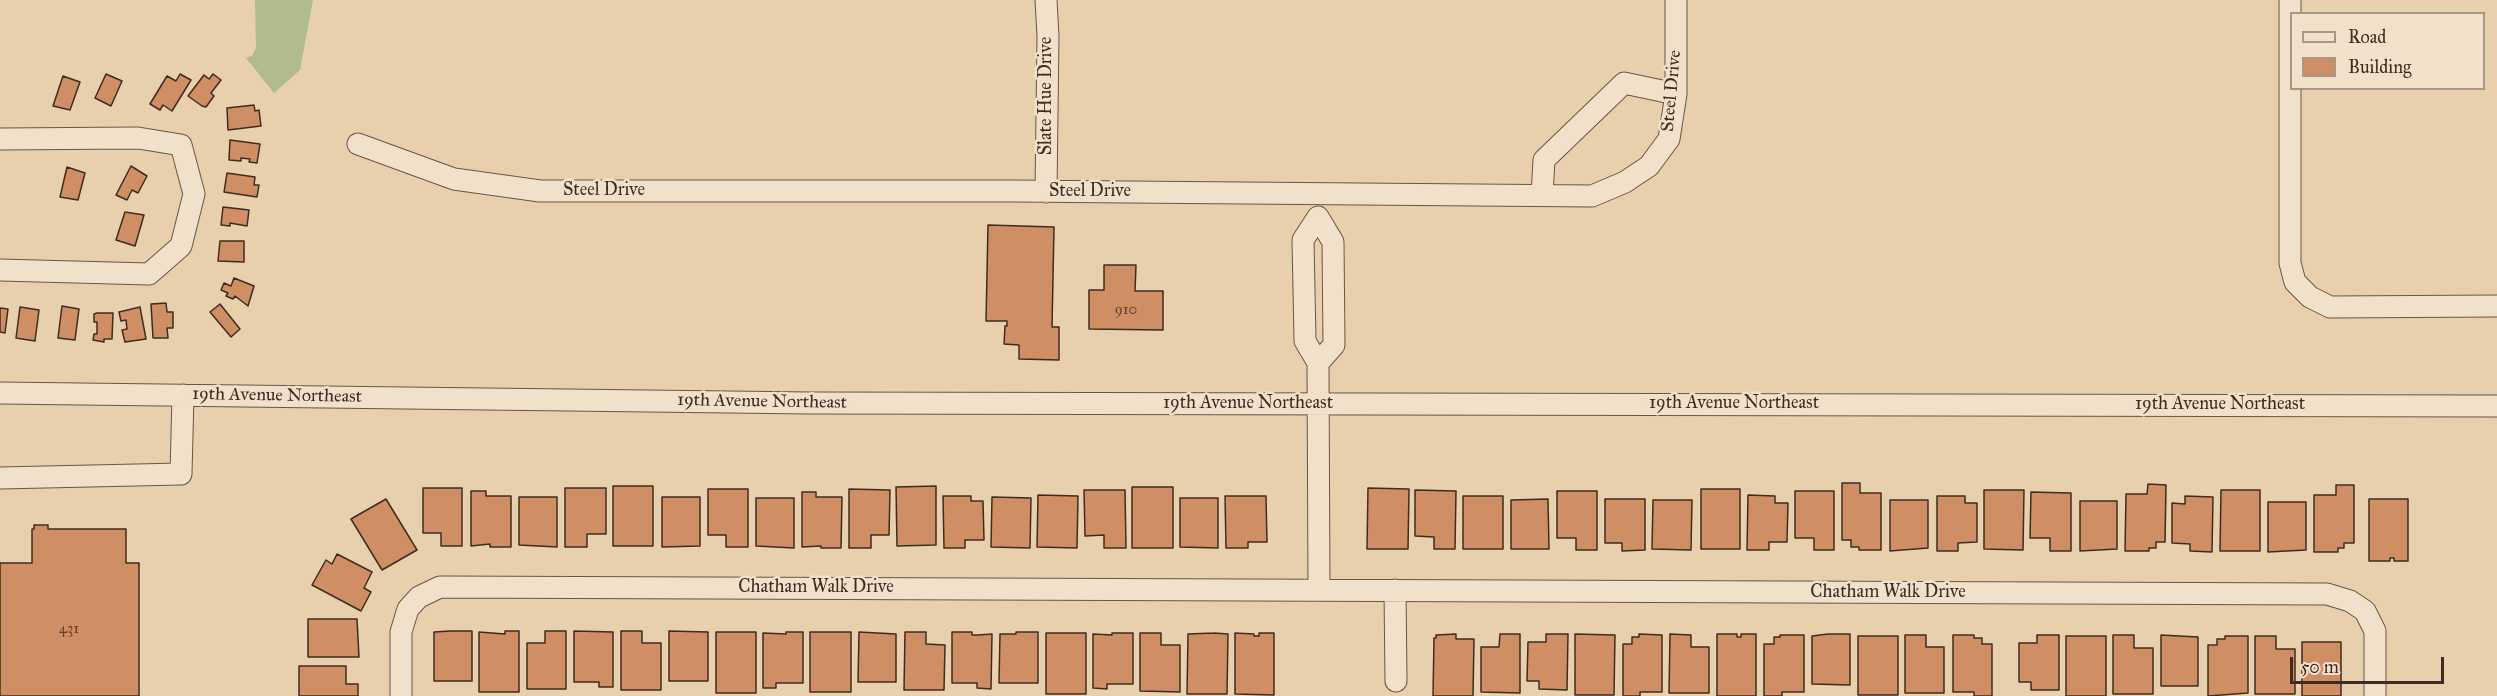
<!DOCTYPE html>
<html>
<head>
<meta charset="utf-8">
<style>
	body { margin:0 }
	#map { position:relative; width:2497px; height:696px; overflow:hidden; background:#e9d0ad; font-family:"IM FELL Great Primer",serif }
	canvas { display:block }
	.legend { position:absolute; left:2290px; top:12px; width:195px; height:78px; box-sizing:border-box; background:#f1e0ca; border:2px solid #a99886; margin:0; padding:8px 10px; list-style:none; font-size:18px; color:#3e2c21 }
	.legend li { display:flex; align-items:center; gap:12px; height:30px }
	.legend b { width:30px; border:2px solid #a99886 }
	.scale { position:absolute; left:2290px; top:657px; width:154px; height:27px; box-sizing:border-box; border:3px solid #3e2c21; border-top:0; padding-left:8px; font-size:18px; line-height:21px; white-space:nowrap; color:#3e2c21; -webkit-text-stroke:4px #f1e0ca; paint-order:stroke }
</style>
</head>
<body>
<div id="map">
<canvas width="2497" height="696"></canvas>
<ul class="legend">
<li><b style="height:8px;background:#f1e0ca"></b>Road</li>
<li><b style="height:16px;background:#d08e64"></b>Building</li>
</ul>
<div class="scale">50 m</div>
</div>
<script>
const c = document.querySelector('canvas').getContext('2d');
c.lineJoin = 'round';
function fillPath(path, color) {
  c.fillStyle = color;
  c.fill(path, 'evenodd');
}
function shape(rows) {
  const path = new Path2D();
  for (const r of rows) {
    path.moveTo(r[0], r[1]);
    for (let i = 2; i < r.length; i += 2) path.lineTo(r[i], r[i + 1]);
  }
  return path;
}
function strokePath(path, color, width, dash) {
  c.strokeStyle = color;
  c.lineWidth = width;
  c.lineCap = dash ? 'butt' : 'round';
  c.setLineDash(dash || []);
  c.stroke(path);
}
function write(font, color, halo, rows, align = 'center') {
  c.font = font + ' "IM FELL Great Primer",serif';
  c.lineWidth = 5;
  c.setLineDash([]);
  c.textBaseline = 'middle';
  c.strokeStyle = halo;
  c.fillStyle = color;
  for (const [text, x, y, turn = 0] of rows) {
    c.save();
    c.translate(x, y);
    c.rotate((+turn || 0) * Math.PI / 180);
    c.textAlign = isNaN(turn) ? turn : align;
    if (halo) c.strokeText(text, 0, 0);
    c.fillText(text, 0, 0);
    c.restore();
  }
}
fillPath(shape([
	[255,0,313,0,300,70,274,93,246,58,252,56,256,48]
]), '#b1bc8e');
const building = shape([
	[106,74,122,81,111,106,95,98,106,74],
	[180,74,191,80,172,111,163,105,160,110,150,104,167,76,176,81,180,74],
	[213,74,221,80,211,93,214,96,206,107,202,106,188,96,204,75,209,79,213,74],
	[63,76,80,82,70,110,53,106,63,76],
	[254,105,255,111,259,110,261,126,228,130,227,108,254,105],
	[230,140,260,144,257,163,249,162,250,159,241,158,241,161,229,160,230,140],
	[131,166,147,176,138,193,132,190,127,200,116,195,131,166],
	[67,167,85,173,78,200,60,197,67,167],
	[227,173,255,177,254,185,259,185,257,197,224,192,227,173],
	[223,207,249,210,247,226,230,223,230,226,221,225,223,207],
	[125,212,144,215,135,246,116,240,125,212],
	[988,225,1054,227,1052,327,1059,327,1059,360,1019,359,1019,345,1004,344,1005,326,1007,326,1007,321,986,321,988,225],
	[220,241,244,241,244,262,218,261,220,241],
	[1104,265,1136,265,1135,291,1163,291,1163,330,1089,329,1089,290,1104,290,1104,265],
	[234,278,254,286,248,306,235,296,233,299,226,296,228,293,221,290,224,283,231,286,234,278],
	[166,303,167,312,173,312,173,328,167,328,168,338,153,338,151,304,166,303],
	[220,304,240,329,231,337,210,312,220,304],
	[62,306,79,309,75,340,58,338,62,306],
	[20,307,39,310,35,341,16,338,20,307],
	[140,307,146,339,125,342,122,330,127,329,126,320,121,321,119,312,140,307],
	[0,308,8,309,5,333,0,332,0,308],
	[97,313,113,313,112,339,104,339,104,342,93,340,94,334,97,334,97,322,94,322,94,314,97,313],
	[1842,483,1860,483,1860,493,1881,493,1881,550,1859,550,1859,547,1851,547,1851,540,1842,540,1842,483],
	[2148,484,2166,485,2165,542,2156,542,2156,548,2149,548,2149,551,2125,551,2126,494,2147,494,2148,484],
	[2336,485,2354,485,2354,543,2344,543,2344,548,2338,548,2338,552,2314,552,2314,495,2336,495,2336,485],
	[613,486,653,486,653,546,613,546,613,486],
	[936,486,936,545,897,546,896,487,936,486],
	[1132,487,1173,487,1173,548,1132,548,1132,487],
	[423,488,462,488,462,546,441,546,441,533,423,533,423,488],
	[565,488,606,488,606,534,587,534,587,547,565,547,565,488],
	[1368,488,1409,489,1408,549,1367,549,1368,488],
	[708,489,748,489,748,547,726,547,726,535,708,535,708,489],
	[849,489,890,490,889,535,871,535,871,548,849,548,849,489],
	[1701,489,1740,489,1740,549,1701,549,1701,489],
	[1084,490,1125,490,1126,548,1104,548,1104,535,1085,536,1084,490],
	[1415,490,1456,491,1455,549,1434,549,1434,537,1415,536,1415,490],
	[1984,490,2024,490,2023,550,1984,549,1984,490],
	[2221,490,2260,490,2260,551,2220,551,2221,490],
	[471,491,486,491,486,496,511,496,511,547,490,547,490,544,471,546,471,491],
	[1557,491,1597,491,1597,550,1576,550,1576,538,1557,538,1557,491],
	[1795,491,1834,491,1834,550,1814,550,1814,538,1795,538,1795,491],
	[802,492,816,492,816,497,842,497,841,548,821,548,821,546,802,547,802,492],
	[2031,492,2071,493,2071,551,2050,551,2050,538,2030,538,2031,492],
	[1038,495,1078,496,1077,548,1037,547,1038,495],
	[1748,495,1775,496,1775,503,1788,503,1787,542,1769,542,1769,550,1747,550,1748,495],
	[943,496,971,496,971,501,983,501,984,540,965,540,965,548,944,548,943,496],
	[1225,496,1266,496,1267,542,1248,542,1248,548,1226,548,1225,496],
	[1463,496,1503,496,1503,549,1463,549,1463,496],
	[1937,496,1965,496,1965,503,1977,503,1977,542,1958,543,1958,551,1937,551,1937,496],
	[2185,496,2213,497,2212,552,2190,551,2190,544,2172,543,2172,503,2185,504,2185,496],
	[519,497,557,497,557,547,519,545,519,497],
	[662,497,700,497,700,546,662,547,662,497],
	[992,497,1031,498,1030,548,991,547,992,497],
	[756,498,794,498,794,548,756,546,756,498],
	[1180,498,1218,498,1218,548,1180,547,1180,498],
	[386,499,417,550,382,570,351,519,386,499],
	[1548,499,1549,549,1511,549,1511,500,1548,499],
	[1605,499,1645,499,1645,550,1622,551,1622,543,1605,543,1605,499],
	[2369,499,2408,499,2408,561,2394,561,2394,558,2390,558,2390,561,2369,561,2369,499],
	[1653,500,1692,500,1691,550,1652,549,1653,500],
	[1890,500,1928,500,1928,548,1890,551,1890,500],
	[2080,501,2117,501,2117,549,2080,551,2080,501],
	[2268,502,2306,502,2306,550,2268,552,2268,502],
	[34,525,48,525,48,529,126,529,126,563,139,563,139,696,0,696,0,563,32,563,32,529,34,529,34,525],
	[337,554,372,572,364,588,371,592,361,611,312,585,326,560,332,564,337,554],
	[308,619,357,619,359,657,308,657,308,619],
	[450,631,472,631,472,681,434,681,434,632,450,631],
	[505,631,519,631,519,692,479,692,479,632,505,634,505,631],
	[545,631,566,631,566,689,527,689,527,643,545,643,545,631],
	[574,631,613,632,613,687,599,687,599,682,574,682,574,631],
	[621,631,642,631,642,643,661,643,661,690,621,690,621,631],
	[669,631,708,632,708,681,669,681,669,631],
	[716,632,756,632,756,693,716,693,716,632],
	[786,632,803,632,803,683,776,683,776,688,763,688,763,633,786,634,786,632],
	[810,632,851,632,851,692,810,692,810,632],
	[859,632,896,634,896,682,858,682,859,632],
	[905,632,926,632,926,644,945,645,944,690,904,690,905,632],
	[952,632,972,632,972,635,978,635,992,634,991,689,977,688,977,683,952,683,952,632],
	[1016,632,1038,632,1038,683,999,683,1000,634,1016,634,1016,632],
	[1046,633,1086,633,1086,694,1046,694,1046,633],
	[1112,633,1133,633,1133,684,1107,684,1107,689,1093,688,1093,634,1112,635,1112,633],
	[1140,633,1161,633,1161,645,1180,645,1180,692,1140,691,1140,633],
	[1214,633,1228,634,1227,694,1187,694,1188,634,1214,633],
	[1235,633,1254,634,1254,636,1259,636,1259,633,1274,633,1274,695,1235,694,1235,633],
	[1456,634,1456,639,1474,639,1473,696,1433,696,1434,638,1436,638,1436,635,1456,634],
	[1500,634,1520,634,1520,693,1481,692,1481,647,1499,647,1500,634],
	[1546,634,1568,634,1567,690,1539,689,1539,681,1527,681,1528,642,1546,642,1546,634],
	[1575,634,1615,635,1614,695,1575,695,1575,634],
	[1639,634,1662,635,1662,692,1640,692,1640,696,1623,696,1623,644,1632,644,1632,637,1639,637,1639,634],
	[1670,634,1691,635,1691,647,1709,647,1709,693,1669,693,1670,634],
	[1717,634,1737,634,1737,637,1741,637,1741,634,1756,634,1756,696,1717,696,1717,634],
	[1828,634,1850,634,1850,685,1812,684,1812,636,1828,634],
	[1780,635,1804,635,1804,692,1782,692,1782,696,1764,696,1764,644,1774,644,1774,637,1780,637,1780,635],
	[1905,635,1926,635,1926,647,1944,647,1944,693,1905,693,1905,635],
	[1953,635,1974,635,1974,638,1982,638,1982,644,1992,644,1992,696,1974,696,1974,692,1953,692,1953,635],
	[2037,635,2059,635,2059,690,2031,690,2031,682,2019,682,2019,643,2037,643,2037,635],
	[2113,635,2134,635,2134,648,2153,648,2153,694,2113,694,2113,635],
	[2161,635,2198,637,2198,686,2161,686,2161,635],
	[1858,636,1898,636,1898,695,1858,695,1858,636],
	[2066,636,2106,636,2106,696,2066,696,2066,636],
	[2225,636,2248,636,2248,693,2208,696,2208,645,2217,645,2217,639,2225,639,2225,636],
	[2255,636,2276,636,2276,649,2295,649,2295,694,2255,694,2255,636],
	[2302,642,2341,642,2341,696,2302,696,2302,642],
	[299,666,346,666,346,684,358,684,358,696,299,696,299,666]
]);
fillPath(building, '#d08e64');
strokePath(building, '#3e2c21', 1.5);
const minor = shape([
	[1046,0,1048,36,1046,192],
	[2290,0,2290,263,2295,282,2310,297,2330,307,2497,306],
	[0,139,138,138,181,145,194,194,181,246,149,274,0,270],
	[358,144,454,179,540,191,1013,191,1592,196,1625,182,1649,166,1669,139,1676,94,1676,0],
	[1542,195,1544,160,1624,83,1676,94],
	[1318,363,1334,345,1333,242,1318,217,1303,240,1305,341,1318,363,1319,590],
	[0,393,810,403,2497,406],
	[0,478,181,474,183,395],
	[1395,590,1396,681],
	[401,696,401,632,408,609,419,597,440,587,2327,594,2350,601,2365,611,2375,631,2375,696]
]);
strokePath(minor, '#695544', 23);
strokePath(minor, '#f1e0ca', 21);
write('15px', '#624432', null, [
	["910",1126,310],
	["431",69,629]
]);
write('18px', '#3e2c21', '#f1e0ca', [
	["Steel Drive",1672,91,-85],
	["Slate Hue Drive",1047,96,-90],
	["Steel Drive",604,191],
	["Steel Drive",1090,192],
	["19th Avenue Northeast",277,396,1],
	["19th Avenue Northeast",762,402,1],
	["19th Avenue Northeast",1248,404],
	["19th Avenue Northeast",1734,404],
	["19th Avenue Northeast",2220,405],
	["Chatham Walk Drive",816,588],
	["Chatham Walk Drive",1888,593]
]);
</script>
</body>
</html>
